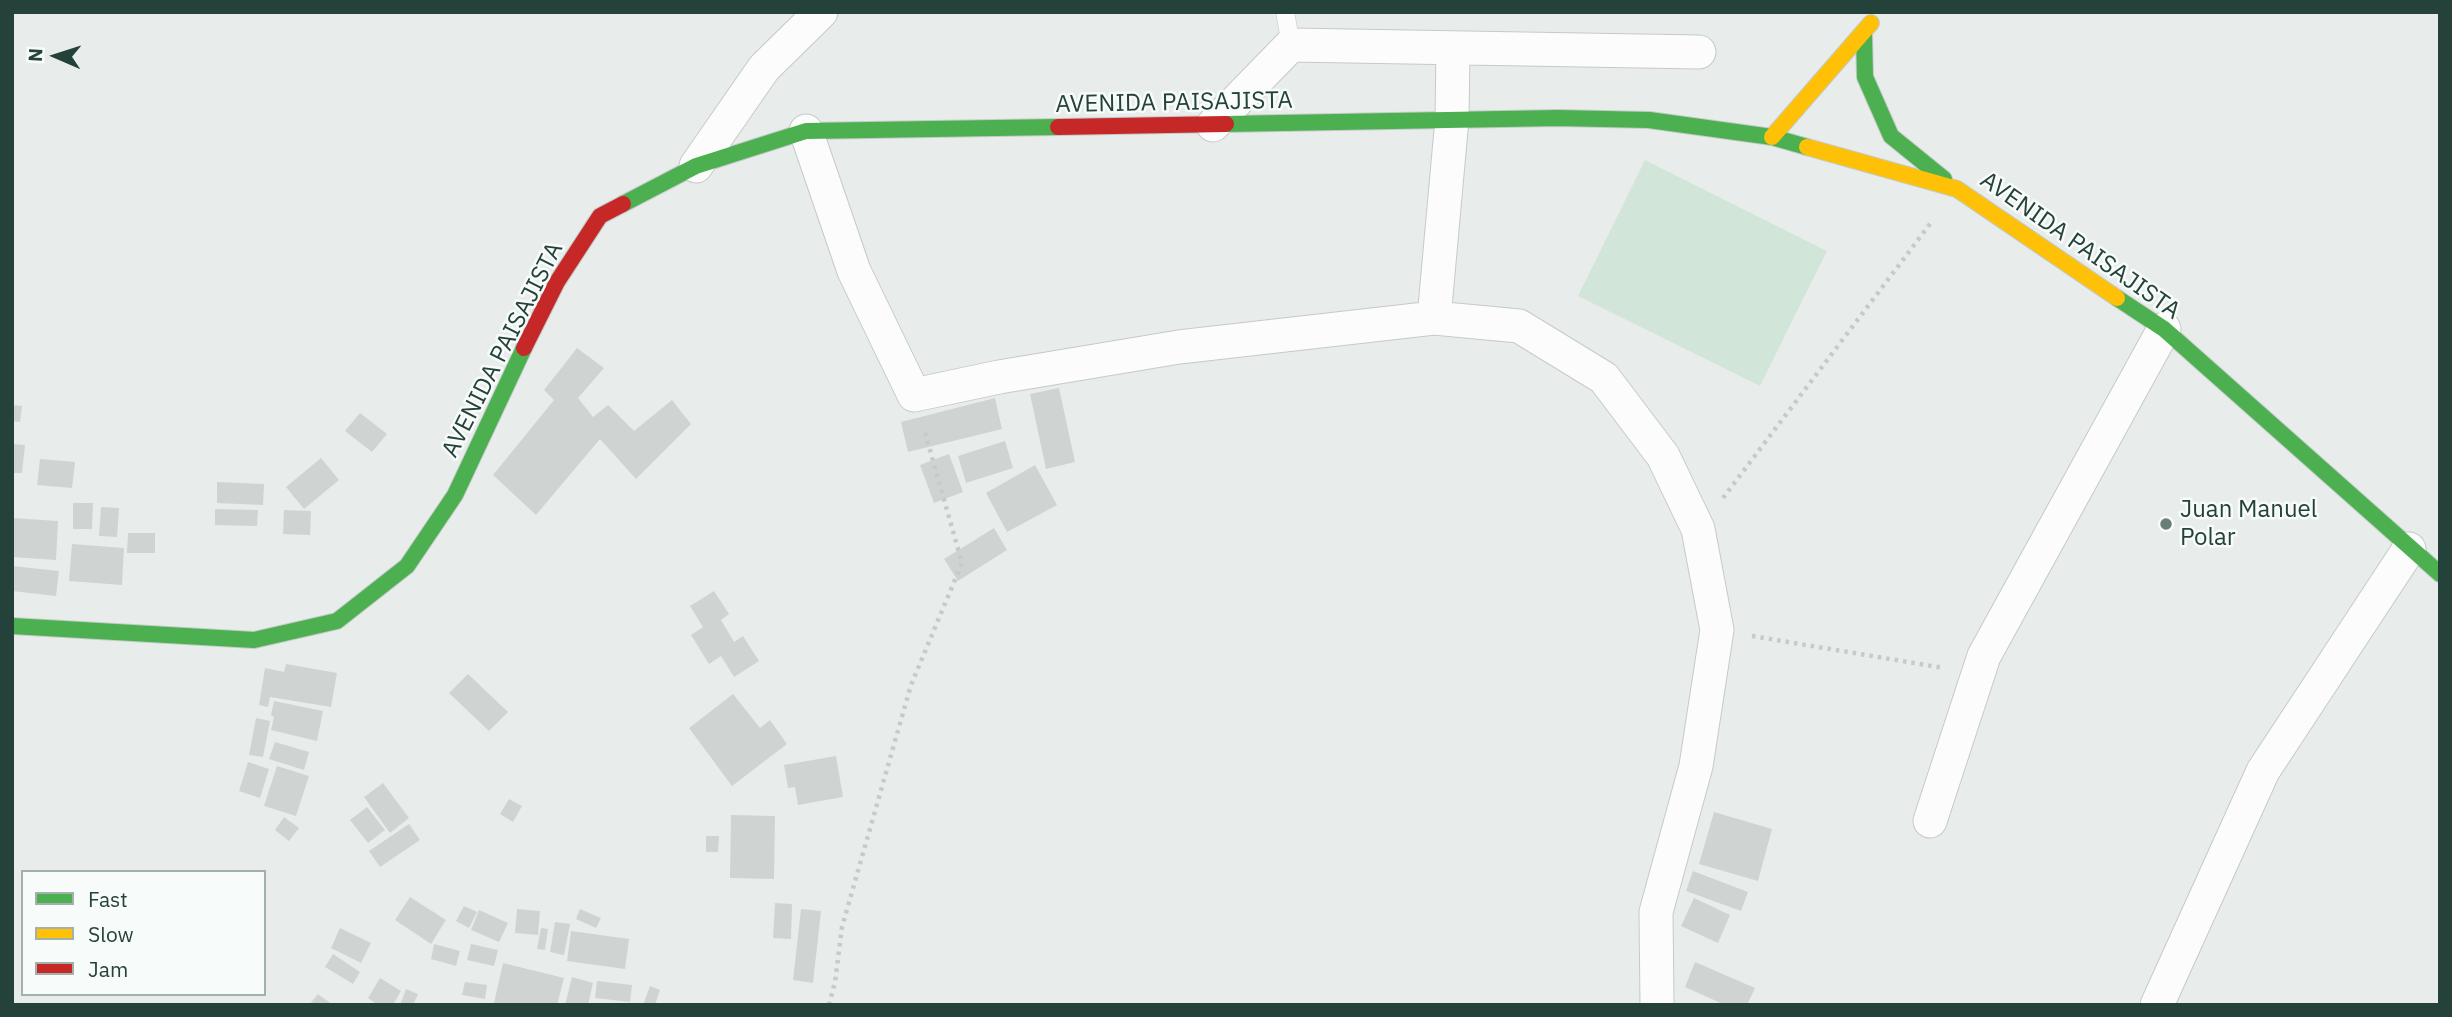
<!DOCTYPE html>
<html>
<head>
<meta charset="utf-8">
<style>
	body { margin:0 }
	#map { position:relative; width:2452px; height:1017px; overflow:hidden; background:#e8edeb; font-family:"IBM Plex Sans",sans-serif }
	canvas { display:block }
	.frame { position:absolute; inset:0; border:14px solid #24423a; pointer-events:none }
	.legend { position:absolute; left:21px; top:870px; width:245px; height:126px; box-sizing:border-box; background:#f7fbf9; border:2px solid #a3b1ad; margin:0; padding:9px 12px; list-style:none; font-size:21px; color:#24423a }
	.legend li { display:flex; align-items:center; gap:14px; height:35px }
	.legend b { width:35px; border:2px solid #a3b1ad }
	.north { position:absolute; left:21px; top:21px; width:70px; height:70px; -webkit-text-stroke:5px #f7fbf9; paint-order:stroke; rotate:273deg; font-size:19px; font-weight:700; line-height:28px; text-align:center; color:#24423a }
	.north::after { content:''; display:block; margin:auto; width:24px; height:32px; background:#24423a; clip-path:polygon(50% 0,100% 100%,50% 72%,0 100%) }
</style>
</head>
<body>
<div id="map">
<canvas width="2452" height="1017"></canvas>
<div class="frame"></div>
<ul class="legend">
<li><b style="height:9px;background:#4caf50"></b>Fast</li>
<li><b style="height:9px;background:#ffc107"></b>Slow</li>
<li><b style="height:9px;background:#c62828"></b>Jam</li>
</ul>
<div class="north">N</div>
</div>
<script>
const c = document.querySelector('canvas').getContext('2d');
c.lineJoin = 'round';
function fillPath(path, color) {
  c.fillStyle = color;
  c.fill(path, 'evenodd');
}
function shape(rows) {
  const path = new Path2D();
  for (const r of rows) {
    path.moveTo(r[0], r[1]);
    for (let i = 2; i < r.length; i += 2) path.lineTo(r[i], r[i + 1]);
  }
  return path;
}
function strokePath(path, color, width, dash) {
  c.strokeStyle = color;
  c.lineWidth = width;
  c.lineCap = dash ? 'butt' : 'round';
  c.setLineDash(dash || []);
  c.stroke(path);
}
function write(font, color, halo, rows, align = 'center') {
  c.font = font + ' "IBM Plex Sans",sans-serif';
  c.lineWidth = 5;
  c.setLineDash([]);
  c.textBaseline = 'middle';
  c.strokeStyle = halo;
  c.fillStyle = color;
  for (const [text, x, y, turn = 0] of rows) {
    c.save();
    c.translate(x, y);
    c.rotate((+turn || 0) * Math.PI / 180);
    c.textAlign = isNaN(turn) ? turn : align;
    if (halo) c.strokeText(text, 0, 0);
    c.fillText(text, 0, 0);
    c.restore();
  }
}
fillPath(shape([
	[1645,160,1827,251,1760,386,1578,296]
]), '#d1e6d8');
fillPath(shape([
	[577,348,604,368,578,398,593,417,608,405,634,431,672,400,691,424,636,479,600,439,536,515,493,475,554,400,544,390],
	[1059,388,1075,462,1046,469,1030,394],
	[995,398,1002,429,908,452,901,422],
	[12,405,22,406,20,422,12,421],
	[360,413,387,434,372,452,345,431],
	[1005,441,1013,468,966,483,958,456],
	[12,444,25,445,22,473,12,473],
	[949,454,963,492,934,503,920,465],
	[321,458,339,480,304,509,286,487],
	[40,459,75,462,72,488,37,485],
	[1035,465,1057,505,1007,532,986,493],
	[217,482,264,484,263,505,217,503],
	[73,503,93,503,92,529,73,529],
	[101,507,119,508,117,537,99,536],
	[215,509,258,510,257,526,215,525],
	[284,510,311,511,310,535,283,534],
	[12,518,58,521,56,560,12,557],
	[994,528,1007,550,958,581,944,559],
	[128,533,155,533,155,553,127,553],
	[72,544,124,548,122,585,69,581],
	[12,566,59,571,56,596,12,591],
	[714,591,729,614,721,620,734,642,743,636,759,661,734,677,721,656,709,664,691,635,703,627,690,606],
	[286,664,337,673,331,707,270,697,268,707,259,705,265,668,284,672],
	[468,674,508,712,489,731,449,693],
	[733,694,760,728,770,720,787,744,732,786,689,728],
	[274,701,323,711,317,741,271,730,274,717,271,715],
	[256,718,270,721,263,757,249,755],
	[275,742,309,752,304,770,269,759],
	[836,756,843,797,798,805,795,787,788,788,784,765],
	[248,762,269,769,260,798,239,791],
	[277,766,309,776,296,816,264,806],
	[383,783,409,818,390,833,364,797],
	[509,799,522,806,513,822,500,814],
	[367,807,385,830,368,843,350,820],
	[1714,812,1772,829,1758,881,1699,864],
	[731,815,775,816,774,879,730,878],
	[284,817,299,828,289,841,275,830],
	[409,824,420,840,380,867,369,851],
	[706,836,719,836,718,852,706,852],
	[1693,871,1748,892,1741,911,1686,891],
	[410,897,446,920,431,944,395,920],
	[1694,898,1730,915,1718,943,1681,926],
	[775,903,792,904,791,939,773,938],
	[464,906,477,912,469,928,456,921],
	[517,909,540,911,538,935,515,933],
	[580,909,601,918,596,928,576,919],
	[801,909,821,911,813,983,793,980],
	[479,910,508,923,499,942,471,930],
	[555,922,570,924,564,955,550,952],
	[340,928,371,943,361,963,331,948],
	[541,928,548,929,545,950,537,949],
	[571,931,629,939,625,969,567,961],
	[434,944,460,951,456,966,431,959],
	[471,944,498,950,494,966,467,960],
	[333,954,360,972,353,984,325,967],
	[1695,962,1755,988,1747,1005,1725,1005,1685,987],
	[503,963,564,978,557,1005,502,1005,494,1003],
	[572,977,593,983,588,1005,565,1005],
	[380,978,401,991,393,1005,378,1005,368,998],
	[597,981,632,985,630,1002,595,998],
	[465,982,487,985,485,999,462,995],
	[650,986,660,990,655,1005,643,1005],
	[406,989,418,994,413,1005,400,1005],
	[318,994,333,1005,309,1005]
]), '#cfd4d2');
const lane = shape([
	[1285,12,1291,45]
]);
const street = shape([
	[1213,125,1291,45,1699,52],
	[806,131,854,271,914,395,999,377,1179,347,1434,318,1519,326,1604,378,1663,456,1698,529,1717,630,1696,766,1656,912,1657,1005],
	[696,166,764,68,821,12],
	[1434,318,1452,119,1453,49],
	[1930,821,1984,656,2164,329],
	[2157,1005,2263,771,2409,549]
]);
const fast = shape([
	[1864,34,1865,77,1891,136,1944,179],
	[1226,124,1558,118,1649,120,1772,137,1807,147],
	[623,204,696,166,806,131,1058,127],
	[2117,298,2164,329,2440,574],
	[12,626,254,640,337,621,407,566,455,495,524,348]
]);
const slow = shape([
	[1772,137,1871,23],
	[1807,147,1957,189,2117,298]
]);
const jam = shape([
	[1058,127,1226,124],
	[524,348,557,282,600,216,623,204]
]);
strokePath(lane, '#c5cac8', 19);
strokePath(street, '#c5cac8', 35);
strokePath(fast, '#c3cbc8', 18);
strokePath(slow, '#c3cbc8', 18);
strokePath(jam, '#c3cbc8', 18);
strokePath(shape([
	[1723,498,1933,220],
	[1752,636,1944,668],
	[829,1005,835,982,842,927,911,685,962,563,924,429]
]), '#c3ccca', 4.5, [3.5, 5]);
strokePath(lane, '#fcfcfc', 18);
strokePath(street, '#fcfcfc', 33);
strokePath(fast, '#4caf50', 16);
strokePath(slow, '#ffc107', 16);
strokePath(jam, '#c62828', 16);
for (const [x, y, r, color] of [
	[2166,524,7,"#697e78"]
]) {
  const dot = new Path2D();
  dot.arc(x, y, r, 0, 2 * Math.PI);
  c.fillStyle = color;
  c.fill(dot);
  strokePath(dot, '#f7fbf9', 2.5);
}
write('24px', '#24423a', '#f7fbf9', [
	["AVENIDA PAISAJISTA",1174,103,-1],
	["AVENIDA PAISAJISTA",2080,246,35],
	["AVENIDA PAISAJISTA",503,350,-63]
]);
write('24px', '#24423a', '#f7fbf9', [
	["Juan Manuel",2180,510],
	["Polar",2180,538]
], 'left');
</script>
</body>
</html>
